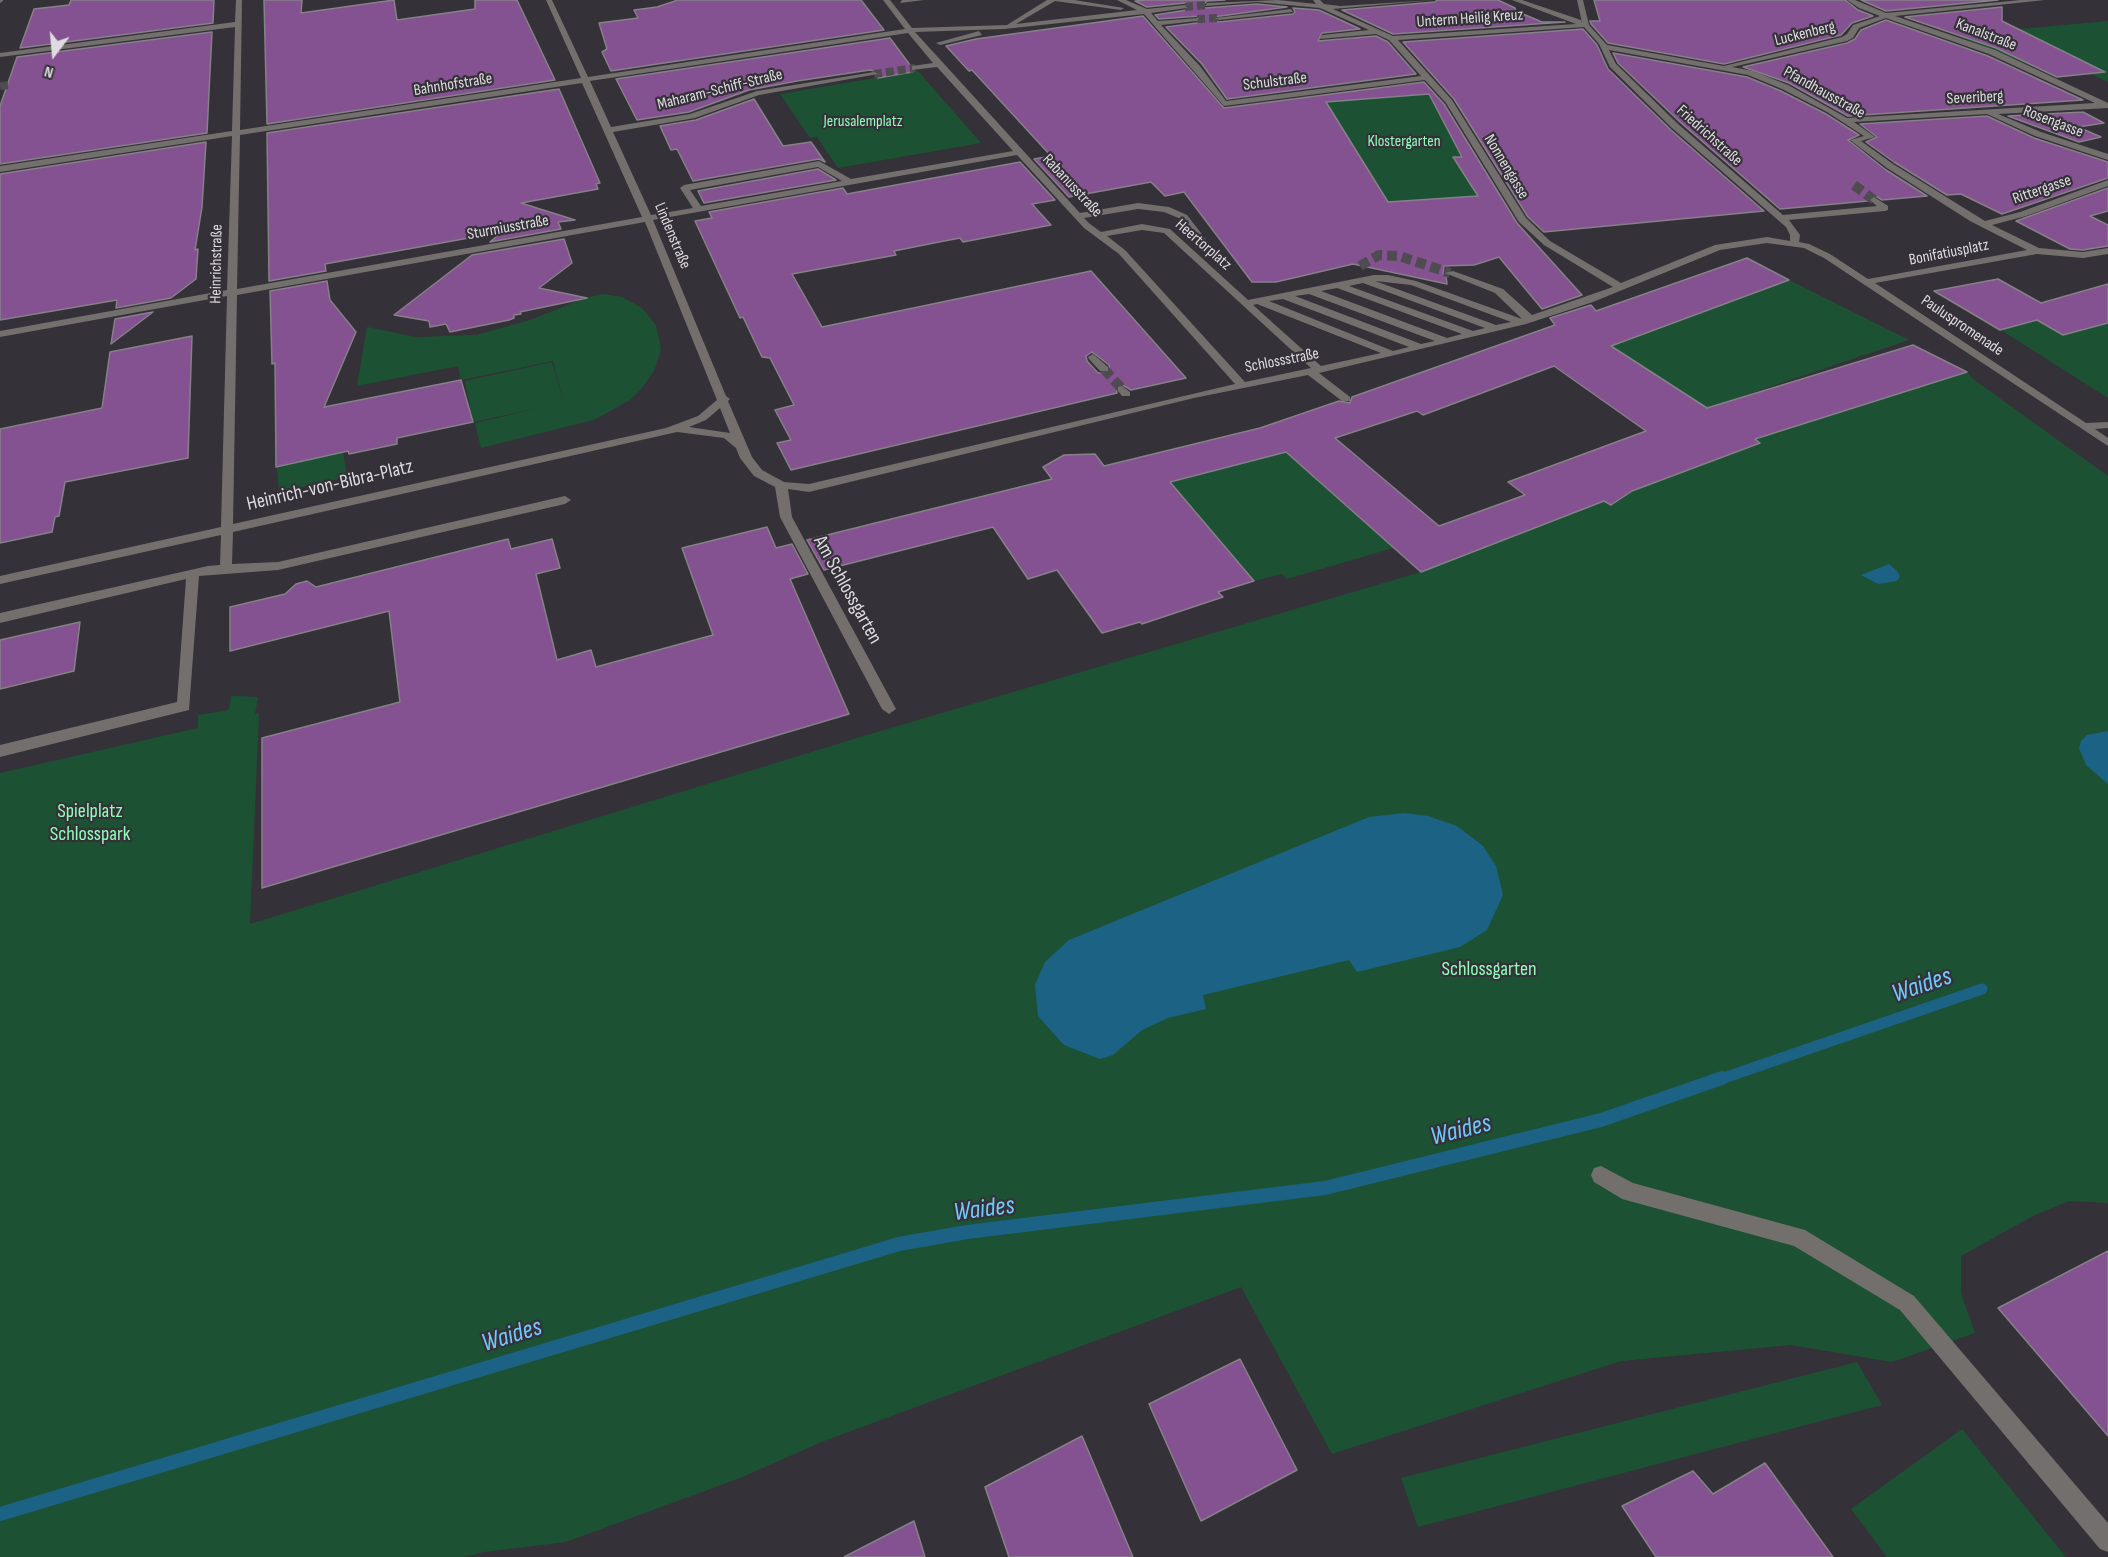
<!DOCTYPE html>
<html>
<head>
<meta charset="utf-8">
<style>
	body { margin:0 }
	#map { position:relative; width:2108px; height:1557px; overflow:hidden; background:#353138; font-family:"Sofia Sans Condensed",sans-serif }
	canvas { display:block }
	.north { position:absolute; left:24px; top:24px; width:60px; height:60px; -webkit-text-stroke:4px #353138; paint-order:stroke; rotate:196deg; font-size:16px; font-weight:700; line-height:24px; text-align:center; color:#dedce1 }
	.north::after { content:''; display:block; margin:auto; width:21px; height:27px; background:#dedce1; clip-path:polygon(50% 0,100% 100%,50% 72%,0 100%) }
</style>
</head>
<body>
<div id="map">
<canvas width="2108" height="1557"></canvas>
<div class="north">N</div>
</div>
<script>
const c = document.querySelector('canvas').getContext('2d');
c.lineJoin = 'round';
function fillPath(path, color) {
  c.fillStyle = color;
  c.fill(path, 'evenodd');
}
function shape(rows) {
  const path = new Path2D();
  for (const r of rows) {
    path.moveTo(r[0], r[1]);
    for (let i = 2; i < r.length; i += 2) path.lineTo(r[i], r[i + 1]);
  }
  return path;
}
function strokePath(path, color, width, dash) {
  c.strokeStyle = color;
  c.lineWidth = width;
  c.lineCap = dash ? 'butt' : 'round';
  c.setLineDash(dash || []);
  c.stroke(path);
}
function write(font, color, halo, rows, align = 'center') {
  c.font = font + ' "Sofia Sans Condensed",sans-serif';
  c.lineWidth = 4.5;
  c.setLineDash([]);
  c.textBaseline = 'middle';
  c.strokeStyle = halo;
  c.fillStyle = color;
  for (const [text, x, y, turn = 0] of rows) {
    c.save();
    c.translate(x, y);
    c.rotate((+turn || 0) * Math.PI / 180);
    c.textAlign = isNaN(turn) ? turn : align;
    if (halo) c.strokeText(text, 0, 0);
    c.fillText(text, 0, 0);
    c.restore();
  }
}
fillPath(shape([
	[2108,21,2108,82,2091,74,2104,72,2055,47,2041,48,2065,76,2061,78,1955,35],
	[918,71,981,143,838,168,817,137,810,138,780,94],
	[1431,90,1440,99,1454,130,1448,130,1462,157,1453,157,1456,163,1465,163,1495,204,1442,199,1388,202,1266,110,1364,97,1366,99,1394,97],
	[1789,280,1909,340,1707,408,1611,346],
	[603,294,622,297,642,308,656,325,661,350,654,371,642,388,630,400,594,420,481,448,475,423,539,408,473,422,465,381,552,362,564,403,553,361,461,380,458,366,357,386,367,327,416,337,476,335,530,320,588,297],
	[2033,318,2063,335,2108,321,2108,398,2001,330,2032,322],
	[1967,372,1973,379,2108,476,2108,1203,2069,1201,2033,1216,1961,1256,1961,1293,1975,1333,1892,1362,1791,1345,1621,1361,1332,1454,1241,1287,824,1441,740,1478,566,1542,484,1552,464,1557,0,1557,0,773,198,728,198,715,229,710,231,696,258,697,255,714,259,713,250,924,867,735,1421,572,1604,501,1612,505,1632,491,1759,443,1755,439],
	[343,451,347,477,279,492,277,468],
	[1286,452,1393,548,1287,579,1282,574,1254,581,1171,482],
	[1857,1362,1882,1405,1418,1527,1401,1478],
	[1962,1429,2066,1557,1887,1557,1851,1509]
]), '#1c5233');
fillPath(shape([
	[1889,564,1897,571,1900,576,1897,581,1878,584,1861,575],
	[2108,731,2108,784,2086,765,2079,748,2081,741,2087,735],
	[1405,813,1428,816,1457,826,1483,846,1496,866,1503,895,1487,930,1460,947,1357,972,1349,960,1203,995,1206,1009,1168,1018,1142,1030,1113,1055,1100,1059,1064,1045,1038,1016,1035,985,1045,962,1069,940,1369,817]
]), '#1b6285');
strokePath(shape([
	[1718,1080,1982,989]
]), '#1b6285', 11);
strokePath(shape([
	[0,1514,899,1244,967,1232,1325,1188,1601,1120,1722,1078]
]), '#1b6285', 14);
const building = shape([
	[71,0,214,0,213,23,20,48,34,9,69,5,71,0],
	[264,0,302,0,301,13,394,0,397,20,475,9,475,0,517,0,555,80,267,124,264,0],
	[678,0,861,0,884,30,611,71,602,52,607,49,599,23,638,18,634,10,657,7,678,0],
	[1145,0,1225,0,1207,1,1203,5,1205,8,1257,4,1287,7,1213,17,1214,20,1219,22,1293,14,1295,12,1293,8,1319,10,1360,29,1322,33,1318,41,1376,36,1388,42,1416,74,1227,99,1202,64,1166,27,1197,23,1200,16,1159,19,1155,15,1187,10,1189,7,1185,3,1147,7,1135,1,1145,0],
	[1437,0,1498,0,1515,8,1516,11,1542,22,1565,22,1393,34,1342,10,1435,2,1437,0],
	[1594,0,1845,0,1858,10,1873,16,1852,23,1841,35,1724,64,1608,43,1591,24,1590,21,1600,21,1594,0],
	[1861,0,1998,0,1886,11,1861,0],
	[2002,7,2002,21,2105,72,2057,77,1996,48,1905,17,2002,7],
	[1143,16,1224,108,1424,82,1444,104,1517,223,1582,295,1542,309,1499,257,1474,265,1444,266,1443,274,1446,276,1447,284,1353,264,1276,282,1252,282,1184,192,1165,196,1151,182,1069,197,1034,159,1051,156,972,70,969,71,946,46,976,39,1143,16],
	[1429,94,1462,157,1453,157,1478,196,1388,202,1326,102,1429,94],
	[1886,20,1988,56,2083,100,1848,116,1789,83,1743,67,1847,43,1855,39,1861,30,1886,20],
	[1583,29,1597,45,1608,69,1671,130,1764,211,1544,232,1528,217,1454,99,1403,42,1583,29],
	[212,32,207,133,0,164,0,106,17,57,212,32],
	[890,38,910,65,912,72,878,78,879,72,870,70,797,81,749,90,689,112,637,120,616,79,890,38],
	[1613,53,1747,77,1781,91,1826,114,1859,135,1848,140,1886,170,1927,196,1882,200,1874,195,1868,201,1780,209,1680,122,1618,63,1613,53],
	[559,89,600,183,596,184,598,189,521,203,575,220,558,222,561,229,490,242,502,232,325,264,326,271,269,281,267,133,559,89],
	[754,99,783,146,811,142,825,162,819,159,693,181,677,149,671,150,660,126,696,120,754,99],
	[2083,112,2104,123,2078,127,2101,137,2079,142,2008,116,2083,112],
	[1987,116,2034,138,2108,162,2108,178,2002,214,1961,194,1947,195,1894,162,1866,142,1877,137,1860,124,1987,116],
	[206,142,202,207,195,250,198,249,196,279,171,298,116,308,117,300,0,320,0,174,206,142],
	[1020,162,1055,200,1032,204,1051,225,963,242,960,238,939,242,894,251,896,255,792,274,822,327,1091,271,1186,378,1131,390,1121,384,1116,386,1117,393,791,470,777,443,791,440,775,410,794,405,770,358,762,357,743,317,740,318,695,221,712,218,709,212,843,188,847,194,1020,162],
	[1092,352,1109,365,1110,373,1098,373,1087,361,1086,356,1092,352],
	[818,169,836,180,704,203,698,191,818,169],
	[2108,188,2108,211,2090,216,2108,225,2108,246,2083,250,2070,249,2016,221,2108,188],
	[564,239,572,263,539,288,587,298,520,312,521,314,514,315,514,318,509,320,450,332,446,324,430,327,429,321,394,315,472,255,564,239],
	[1747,258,1789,280,1611,346,1707,408,1913,345,1967,372,1755,439,1760,443,1632,491,1611,505,1604,501,1421,572,1286,452,1170,482,1254,581,1218,592,1223,597,1142,624,1140,622,1102,633,1057,570,1028,579,993,527,824,570,807,540,1052,479,1043,467,1064,455,1095,454,1104,466,1260,428,1339,401,1350,403,1352,397,1555,325,1550,318,1591,305,1596,311,1747,258],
	[1554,366,1646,431,1508,482,1525,495,1439,526,1335,438,1417,411,1423,415,1554,366],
	[1998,279,2041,303,2108,284,2108,323,2063,335,2037,320,2000,330,1934,291,1998,279],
	[327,281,330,300,356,332,324,407,461,380,473,422,397,438,397,444,349,454,348,451,276,467,275,363,272,364,270,291,327,281],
	[153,312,111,344,115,319,153,312],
	[192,336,188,458,65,482,59,516,55,517,52,532,0,543,0,429,102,408,110,352,192,336],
	[767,527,776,548,792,544,808,574,790,579,849,714,262,888,262,738,400,702,389,611,230,651,230,607,285,594,296,584,307,581,316,587,508,539,511,549,552,539,560,568,536,574,557,660,591,650,596,667,713,635,682,548,767,527],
	[80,622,74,671,0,689,0,640,80,622],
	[2108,1251,2108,1436,1998,1308,2108,1251],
	[1240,1359,1297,1470,1201,1521,1149,1404,1240,1359],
	[1082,1436,1133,1557,1009,1557,985,1487,1082,1436],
	[1765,1463,1833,1557,1656,1557,1622,1506,1693,1471,1713,1494,1765,1463],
	[914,1521,925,1557,844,1557,914,1521]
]);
fillPath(building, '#845290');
strokePath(building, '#868088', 1.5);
strokePath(shape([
	[1185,7,1207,5],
	[1197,19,1219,18],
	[874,74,915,68],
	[0,86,10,85]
]), '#4e4b51', 8, [8, 4]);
strokePath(shape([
	[1854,185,1874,200],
	[1360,266,1379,255,1399,256,1450,273],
	[1104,369,1122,389]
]), '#4e4b51', 10, [10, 5]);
fillPath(shape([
	[0,0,3,0,3,1,0,3,0,0],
	[236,0,242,0,240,130,581,78,546,0,552,0,588,77,905,29,883,0,890,0,912,28,1007,25,1047,0,1074,0,1124,8,1121,10,1055,1,1016,24,1137,10,1117,0,1126,0,1147,9,1185,5,1187,8,1151,13,1158,21,1199,18,1197,21,1161,25,1200,66,1226,101,1421,76,1389,40,1376,34,1319,39,1322,35,1369,30,1320,8,1257,2,1205,6,1207,3,1278,0,1316,4,1313,0,1320,0,1324,4,1340,6,1435,0,1333,9,1393,36,1576,24,1512,0,1522,0,1581,20,1582,23,1577,0,1583,0,1589,25,1607,45,1724,66,1842,37,1847,34,1853,25,1880,16,1859,8,1847,0,1855,0,1886,13,2021,0,2045,0,1895,16,1995,50,2108,103,2108,108,1998,114,2041,132,2108,154,2108,160,2035,136,1987,114,1854,122,1875,137,1861,141,1893,164,1985,221,2020,212,2108,180,2108,186,2026,216,1992,225,2039,248,2083,252,2108,248,2108,254,2083,258,2037,254,1875,283,2086,423,2108,422,2108,428,2095,429,2108,438,2108,446,1824,258,1804,248,1767,243,1720,250,1593,302,1526,324,1319,373,1350,397,1350,401,1342,401,1308,375,1194,398,809,492,788,489,792,517,896,709,889,714,882,709,780,517,775,487,754,476,740,458,736,448,724,438,677,432,233,532,232,564,278,562,565,496,571,500,565,504,278,570,199,576,189,710,0,757,0,745,177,702,186,579,0,623,0,613,208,566,220,565,221,535,0,584,0,576,221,527,227,296,0,337,0,331,227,290,232,136,0,172,0,166,232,131,235,27,0,57,0,53,235,22,236,0],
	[1144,14,1224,106,1425,80,1446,103,1519,222,1544,245,1613,287,1532,315,1503,289,1453,271,1445,273,1495,293,1522,319,1416,281,1388,275,1374,275,1248,300,1170,229,1142,224,1101,232,1090,224,1084,218,1138,209,1164,212,1181,219,1210,257,1218,255,1187,215,1169,207,1138,203,1080,213,915,32,1004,29,1144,14],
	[1886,18,1989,54,2095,103,1847,118,1788,85,1753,71,1732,67,1847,41,1853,38,1859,28,1886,18],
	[1584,27,1599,44,1610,67,1672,128,1786,227,1790,235,1790,241,1767,237,1715,245,1621,283,1550,241,1526,218,1452,100,1398,40,1584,27],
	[908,33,933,63,912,66,912,70,937,67,1013,151,851,179,819,161,684,185,680,188,693,208,651,215,613,132,695,118,759,95,878,74,874,72,757,91,690,114,611,127,590,81,908,33],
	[1609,50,1748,75,1782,89,1827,112,1864,136,1850,140,1887,168,1970,221,2027,250,1868,279,1830,254,1809,244,1799,242,1800,235,1789,220,1885,211,1888,210,1888,206,1874,197,1870,200,1877,206,1783,215,1678,124,1616,64,1609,50],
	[582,83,642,217,237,289,240,135,582,83],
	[1017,155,1084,228,1119,254,1235,384,809,484,784,482,762,470,752,457,728,401,730,399,726,396,653,220,1017,155],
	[818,167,842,181,701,206,690,190,818,167],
	[645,222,717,400,698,416,666,428,233,524,237,295,645,222],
	[1142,230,1164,233,1311,368,1245,382,1125,250,1107,236,1142,230],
	[1375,281,1411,285,1511,322,1496,325,1375,281],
	[1363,283,1485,328,1473,331,1349,286,1363,283],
	[1337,288,1462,334,1447,338,1321,291,1337,288],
	[1309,294,1435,341,1421,344,1295,296,1309,294],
	[1283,299,1409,347,1393,351,1269,301,1283,299],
	[1257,304,1381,353,1321,366,1253,305,1257,304],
	[720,408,730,433,689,427,706,420,720,408],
	[902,0,924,0,900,3,902,0],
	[1291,9,1293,12,1219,20,1215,18,1291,9],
	[979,31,982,35,940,45,936,43,979,31],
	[1093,354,1108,367,1108,371,1100,371,1089,359,1088,357,1093,354],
	[1122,386,1130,392,1130,396,1122,396,1118,391,1118,387,1122,386],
	[1601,1166,1633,1183,1805,1230,1914,1296,2108,1523,2108,1552,2100,1549,1900,1310,1794,1246,1622,1199,1594,1182,1591,1175,1594,1168,1601,1166]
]), '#736f6d');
write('16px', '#dedce1', '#353138', [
	["Unterm Heilig Kreuz",1470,19,-4],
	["Luckenberg",1805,34,-14],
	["Kanalstraße",1986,35,21],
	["Schulstraße",1275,82,-7],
	["Bahnhofstraße",453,85,-9],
	["Maharam-Schiff-Straße",720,90,-14],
	["Pfandhausstraße",1824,93,29],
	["Severiberg",1975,98,-3],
	["Rosengasse",2053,122,21],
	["Friedrichstraße",1709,136,42],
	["Nonnengasse",1506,167,59],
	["Rabanusstraße",1072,186,47],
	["Rittergasse",2042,190,-19],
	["Sturmiusstraße",508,228,-10],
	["Lindenstraße",672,236,67],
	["Heertorplatz",1203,245,41],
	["Bonifatiusplatz",1949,253,-11],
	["Heinrichstraße",217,264,-89],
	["Pauluspromenade",1962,326,34],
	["Schlossstraße",1282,361,-11]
]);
write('16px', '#8ffeb9', '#353138', [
	["Jerusalemplatz",863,122],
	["Klostergarten",1404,142]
]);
write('20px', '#dedce1', '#353138', [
	["Heinrich-von-Bibra-Platz",330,486,-13],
	["Am Schlossgarten",847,590,61]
]);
write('20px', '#8ffeb9', '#353138', [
	["Spielplatz",90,812],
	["Schlosspark",90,835],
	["Schlossgarten",1489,970]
]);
write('italic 26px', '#70c9fd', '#353138', [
	["Waides",1922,986,-19],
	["Waides",1461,1131,-14],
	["Waides",984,1210,-7],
	["Waides",512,1336,-17]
]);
</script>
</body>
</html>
